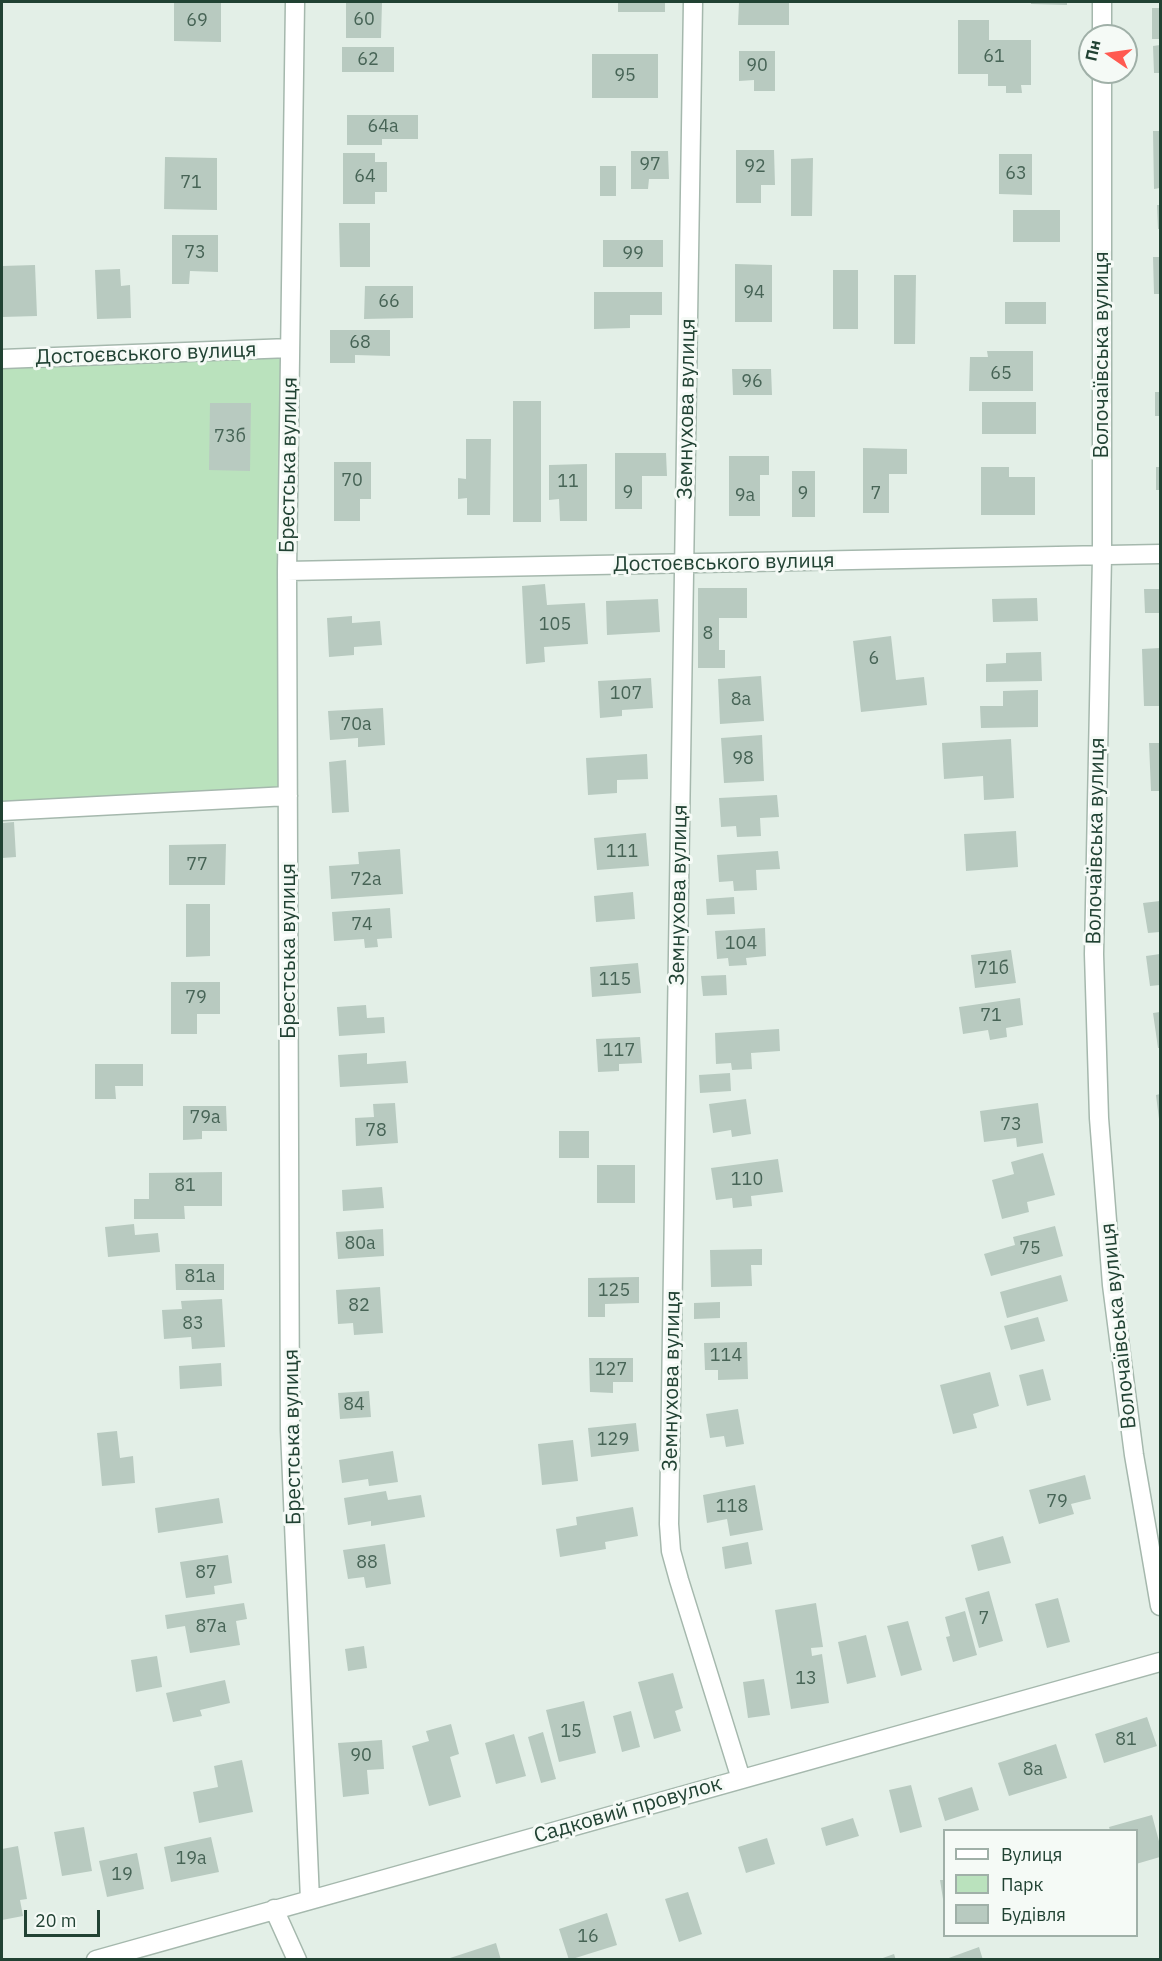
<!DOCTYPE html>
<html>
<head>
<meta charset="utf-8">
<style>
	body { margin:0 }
	#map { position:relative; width:1162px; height:1961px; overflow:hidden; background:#e3efe7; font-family:"IBM Plex Sans",sans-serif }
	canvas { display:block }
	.frame { position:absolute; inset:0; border:3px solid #214233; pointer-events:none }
	.legend { position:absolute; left:943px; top:1829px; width:195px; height:108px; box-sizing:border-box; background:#f5faf6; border:2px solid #a0b0a8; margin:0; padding:8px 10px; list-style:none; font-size:18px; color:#214233 }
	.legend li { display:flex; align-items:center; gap:12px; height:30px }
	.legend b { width:30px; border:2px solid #a0b0a8 }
	.north { position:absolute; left:1078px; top:24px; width:60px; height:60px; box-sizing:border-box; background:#f5faf6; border:2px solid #a0b0a8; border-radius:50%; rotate:283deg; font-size:16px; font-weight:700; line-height:24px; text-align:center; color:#214233 }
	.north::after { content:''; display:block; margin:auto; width:21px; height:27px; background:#ff5a51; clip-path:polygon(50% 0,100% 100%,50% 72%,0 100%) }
	.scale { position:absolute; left:24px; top:1910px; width:76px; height:27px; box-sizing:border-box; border:3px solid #214233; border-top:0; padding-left:8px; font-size:18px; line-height:21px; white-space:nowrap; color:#214233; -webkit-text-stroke:4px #f5faf6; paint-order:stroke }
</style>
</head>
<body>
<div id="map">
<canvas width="1162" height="1961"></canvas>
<div class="frame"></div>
<ul class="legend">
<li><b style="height:8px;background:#fff"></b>Вулиця</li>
<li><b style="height:16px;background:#bae2bd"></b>Парк</li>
<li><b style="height:16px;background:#b8cac0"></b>Будівля</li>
</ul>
<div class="north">Пн</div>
<div class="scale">20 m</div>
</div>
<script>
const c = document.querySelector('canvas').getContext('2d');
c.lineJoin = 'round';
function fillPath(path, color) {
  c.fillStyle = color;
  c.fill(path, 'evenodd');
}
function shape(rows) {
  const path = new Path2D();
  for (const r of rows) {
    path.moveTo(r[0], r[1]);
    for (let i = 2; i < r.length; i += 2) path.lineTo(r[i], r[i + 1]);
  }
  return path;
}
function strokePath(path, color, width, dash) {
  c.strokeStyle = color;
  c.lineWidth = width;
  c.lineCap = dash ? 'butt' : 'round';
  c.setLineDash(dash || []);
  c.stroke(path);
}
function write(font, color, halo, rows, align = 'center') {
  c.font = font + ' "IBM Plex Sans",sans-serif';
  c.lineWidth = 6;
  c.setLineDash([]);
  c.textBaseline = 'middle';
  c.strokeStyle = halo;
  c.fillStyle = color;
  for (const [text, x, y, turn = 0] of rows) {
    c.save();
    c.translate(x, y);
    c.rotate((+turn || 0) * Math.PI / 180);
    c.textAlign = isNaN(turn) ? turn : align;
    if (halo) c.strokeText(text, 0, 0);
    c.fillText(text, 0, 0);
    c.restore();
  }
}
fillPath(shape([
	[284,354,283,791,2,805,2,365]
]), '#bae2bd');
fillPath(shape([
	[174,2,221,2,221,42,174,41],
	[346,2,382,2,381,38,346,38],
	[618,2,665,2,665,12,618,12],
	[739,2,789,2,789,25,738,25],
	[1031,2,1067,2,1067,5,1031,4],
	[1152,8,1160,8,1160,39,1152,39],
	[958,20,989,20,989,40,1031,40,1031,85,1021,85,1022,93,1006,93,1006,86,988,86,988,74,958,74],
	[1160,45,1160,73,1154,73,1153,46],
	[342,47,394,47,394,72,342,72],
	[739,51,775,51,775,91,754,91,754,80,739,81],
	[592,54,658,54,658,98,592,98],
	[347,115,418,115,418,139,382,139,382,145,347,145],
	[1153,131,1160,131,1160,188,1154,189],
	[736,150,774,150,775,185,761,185,761,203,736,203],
	[631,151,668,151,669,179,649,179,648,189,631,189],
	[343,153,375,153,375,162,387,162,387,192,375,192,375,204,343,204],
	[999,154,1032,154,1032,195,999,194],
	[165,157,217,158,217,210,164,209],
	[813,158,812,216,791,216,791,159],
	[600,166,616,166,616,196,600,196],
	[1157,205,1160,205,1160,229,1158,229],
	[1013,210,1060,210,1060,242,1013,242],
	[339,223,370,223,370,267,340,267],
	[172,235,218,235,218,272,190,271,189,284,172,284],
	[603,240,663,240,663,267,603,267],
	[1153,257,1160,257,1160,294,1154,294],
	[735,264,772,265,772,322,735,322],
	[35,265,37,316,2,317,2,266],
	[120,269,121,286,130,285,131,318,97,319,95,270],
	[833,270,858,270,858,329,833,329],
	[894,275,916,275,915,344,894,344],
	[365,286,413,286,413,318,364,319],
	[594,292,662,292,662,315,630,315,630,328,594,329],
	[1005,302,1046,302,1046,324,1005,324],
	[330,330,390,330,390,356,355,355,355,363,330,363],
	[987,351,1033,351,1033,391,969,391,970,357,988,357],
	[732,369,771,369,772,395,733,395],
	[1155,392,1160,392,1160,416,1155,416],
	[513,401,541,401,541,522,513,522],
	[982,402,1036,402,1036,434,982,434],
	[210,403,251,403,250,471,209,470],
	[466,439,491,439,490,515,467,515,467,498,458,499,458,478,466,479],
	[863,448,907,449,907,474,889,474,889,513,863,513],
	[615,453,666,453,667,476,642,476,642,509,615,509],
	[729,456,769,456,769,475,760,475,760,516,729,516],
	[334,462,371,462,371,499,360,499,360,521,334,521],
	[587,464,587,521,560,521,559,499,549,500,549,465],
	[981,467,1009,467,1009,477,1035,477,1035,515,981,515],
	[1156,467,1160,467,1160,490,1156,490],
	[792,471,815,471,815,517,792,517],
	[545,584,547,605,585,603,588,644,544,647,545,662,526,664,522,586],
	[698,588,747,588,747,618,719,618,719,650,725,650,725,668,698,668],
	[1144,589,1160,589,1160,613,1145,613],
	[1037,598,1038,621,993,622,992,599],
	[658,599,660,632,607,635,606,601],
	[352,616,352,623,380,621,382,645,354,647,354,655,329,657,327,618],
	[891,636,896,680,924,677,927,705,861,712,853,641],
	[1160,648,1160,706,1144,706,1142,649],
	[1041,652,1042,681,986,682,986,664,1006,663,1006,653],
	[761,676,764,721,720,724,718,679],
	[651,678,653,708,622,710,622,716,600,718,598,681],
	[1038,690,1038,727,981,728,980,706,1003,706,1003,691],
	[383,708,385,745,358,747,358,738,330,740,328,711],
	[762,735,764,781,724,783,721,738],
	[1011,739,1014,798,984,800,983,776,944,779,942,743],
	[1149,743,1160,743,1160,791,1151,791],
	[647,754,648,779,617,780,617,793,588,795,586,758],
	[346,760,349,812,332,813,329,762],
	[777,795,779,817,760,818,761,836,737,837,736,826,721,827,719,798],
	[14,822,16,857,2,858,2,823],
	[1016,831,1018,867,966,871,964,834],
	[646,833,649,866,597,870,594,838],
	[226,844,225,885,169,885,169,845],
	[400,849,403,894,331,899,329,866,359,864,358,852],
	[778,851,780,869,756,870,757,890,734,891,733,881,719,882,717,855],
	[633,892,635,919,596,922,594,896],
	[734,897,735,914,707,915,706,899],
	[1160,901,1160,932,1148,933,1143,903],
	[186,904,210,904,210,956,186,957],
	[390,908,392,938,377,939,378,947,365,948,364,939,334,941,332,912],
	[765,928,766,956,746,958,747,965,729,966,728,958,717,959,715,931],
	[1011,950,1016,983,975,988,971,955],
	[1160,954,1160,985,1150,986,1146,956],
	[638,963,641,993,592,997,590,967],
	[726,975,727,995,703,996,701,976],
	[171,982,220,982,220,1014,197,1014,197,1034,171,1034],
	[1020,998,1023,1025,1006,1028,1007,1037,990,1040,988,1030,963,1034,959,1007],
	[366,1005,367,1018,384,1017,385,1033,339,1036,337,1007],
	[1160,1012,1160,1048,1158,1048,1153,1013],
	[779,1029,780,1051,751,1053,752,1069,732,1070,731,1063,716,1064,715,1033],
	[640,1037,642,1063,619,1064,619,1071,598,1072,596,1039],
	[367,1053,367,1064,406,1061,408,1083,340,1087,338,1055],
	[95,1064,143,1064,143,1086,115,1086,116,1099,95,1099],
	[730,1073,731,1091,700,1093,699,1075],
	[1160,1094,1160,1119,1159,1119,1156,1095],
	[746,1099,751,1134,732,1137,731,1130,713,1133,709,1104],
	[395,1103,398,1143,356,1146,355,1118,374,1117,373,1104],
	[1038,1103,1043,1143,1017,1147,1016,1138,984,1142,980,1111],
	[183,1106,226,1106,227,1131,202,1131,202,1139,183,1140],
	[559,1131,589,1131,589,1158,559,1158],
	[1043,1153,1055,1195,1027,1202,1029,1212,1002,1219,992,1180,1014,1174,1011,1162],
	[778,1159,783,1192,751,1196,752,1206,733,1208,732,1198,716,1200,711,1168],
	[597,1165,635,1165,635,1203,597,1203],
	[222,1172,222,1206,184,1206,185,1219,134,1219,134,1199,149,1199,149,1173],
	[382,1187,384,1208,343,1211,342,1190],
	[134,1224,135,1235,158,1233,160,1252,108,1257,105,1227],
	[1055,1226,1063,1256,991,1276,984,1254,1015,1245,1013,1237],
	[383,1229,384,1256,338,1259,336,1232],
	[762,1249,762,1265,751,1265,752,1286,711,1287,710,1250],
	[175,1264,224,1264,224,1290,176,1290],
	[1061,1275,1068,1301,1007,1318,1000,1292],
	[639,1277,639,1303,605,1304,605,1317,588,1317,588,1278],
	[380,1287,383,1333,354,1335,353,1323,338,1324,336,1290],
	[222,1299,225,1347,192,1349,191,1337,164,1339,162,1310,182,1309,181,1301],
	[720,1302,720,1318,694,1319,694,1303],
	[1038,1317,1045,1341,1011,1350,1004,1326],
	[747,1342,748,1379,718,1380,718,1370,705,1370,704,1343],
	[589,1358,633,1358,633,1382,613,1382,613,1393,590,1392],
	[221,1363,222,1386,180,1389,179,1366],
	[1043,1369,1051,1400,1027,1406,1019,1375],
	[990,1372,999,1406,973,1414,977,1428,953,1434,940,1385],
	[369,1391,371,1417,340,1419,338,1393],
	[738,1409,744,1444,726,1447,724,1436,710,1438,706,1414],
	[636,1423,639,1451,591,1457,588,1428],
	[117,1431,120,1458,133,1456,135,1483,102,1486,97,1433],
	[573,1440,578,1481,542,1485,538,1444],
	[393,1451,398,1482,369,1486,368,1479,342,1483,339,1460],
	[1085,1475,1091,1499,1071,1504,1074,1514,1039,1524,1029,1490],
	[755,1485,763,1530,730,1536,727,1519,707,1523,703,1495],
	[386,1491,388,1500,421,1495,425,1517,371,1526,371,1521,348,1525,344,1498],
	[219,1498,223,1523,158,1533,155,1508],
	[633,1507,638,1536,605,1542,606,1549,560,1557,556,1529,577,1525,576,1517],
	[1003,1536,1011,1563,978,1571,971,1545],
	[748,1542,752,1564,725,1569,722,1547],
	[385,1544,391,1584,366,1588,364,1577,348,1579,343,1550],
	[228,1555,232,1583,214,1586,215,1594,186,1598,180,1562],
	[989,1591,1003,1641,979,1648,965,1598],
	[1058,1598,1070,1642,1047,1648,1035,1604],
	[244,1603,247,1619,236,1621,240,1645,190,1653,185,1626,167,1629,165,1615],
	[816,1603,823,1647,811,1648,812,1656,822,1654,829,1703,791,1709,775,1610],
	[965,1611,977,1655,953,1662,946,1637,950,1636,945,1617],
	[908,1621,922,1670,901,1676,887,1626],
	[866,1635,876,1677,847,1684,838,1642],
	[364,1646,367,1668,348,1671,345,1649],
	[157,1656,162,1687,136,1692,131,1660],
	[673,1673,683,1708,675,1711,681,1731,654,1739,638,1682],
	[764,1679,770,1715,748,1718,743,1682],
	[225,1680,230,1703,200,1710,202,1716,173,1722,166,1693],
	[584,1701,596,1753,559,1762,546,1710],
	[631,1711,640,1747,622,1752,613,1716],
	[1147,1717,1157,1746,1104,1763,1095,1734],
	[451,1724,459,1754,450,1757,461,1797,429,1806,412,1746,429,1741,426,1731],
	[543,1732,556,1779,541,1783,528,1737],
	[514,1734,526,1776,496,1784,485,1743],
	[382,1740,384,1769,367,1770,369,1794,343,1797,338,1743],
	[1056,1744,1067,1778,1009,1796,998,1763],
	[242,1760,253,1812,199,1823,193,1792,218,1787,214,1766],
	[911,1785,922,1827,900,1833,889,1790],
	[972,1787,979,1810,945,1821,938,1798],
	[1152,1815,1160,1845,1160,1857,1136,1864,1136,1830,1110,1830,1109,1827],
	[853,1818,859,1836,826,1846,821,1828],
	[84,1827,92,1871,62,1876,54,1832],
	[211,1837,219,1872,171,1882,164,1847],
	[767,1838,775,1864,746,1873,738,1847],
	[18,1846,27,1899,20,1900,23,1916,2,1920,2,1849],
	[137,1853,144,1889,107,1897,99,1861],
	[940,1880,944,1880,944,1899,943,1899],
	[688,1892,702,1934,679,1942,665,1899],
	[607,1913,617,1945,569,1960,559,1929],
	[496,1943,501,1960,447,1960,447,1959],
	[979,1947,983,1960,946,1960,946,1959],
	[894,1954,896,1960,880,1960,880,1959]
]), '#b8cac0');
const street = shape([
	[295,2,287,571,290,1430,310,1900],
	[693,2,669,1524,671,1551,679,1580,741,1779],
	[1102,36,1102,2],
	[1102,72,1102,556,1094,954,1099,1118,1112,1285,1134,1455,1160,1606],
	[2,359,290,348],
	[287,571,1160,554],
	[2,811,288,796],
	[274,1909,297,1960],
	[96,1960,1160,1662]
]);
strokePath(street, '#a5b8ad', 21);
strokePath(street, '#fff', 18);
write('18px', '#476456', null, [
	["60",364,20],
	["69",197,21],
	["61",994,57],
	["62",368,60],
	["90",757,66],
	["95",625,76],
	["64а",383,127],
	["97",650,165],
	["92",755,167],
	["63",1016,174],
	["64",365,177],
	["71",191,183],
	["73",195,253],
	["99",633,254],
	["94",754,293],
	["66",389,302],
	["68",360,343],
	["65",1001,374],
	["96",752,382],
	["73б",230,437],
	["70",352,481],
	["11",568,482],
	["9",628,493],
	["9",803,494],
	["7",876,494],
	["9а",745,496],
	["105",555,625],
	["8",708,634],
	["6",874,659],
	["107",626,694],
	["8а",741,700],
	["70а",356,725],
	["98",743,759],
	["111",622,852],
	["77",197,865],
	["72а",366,880],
	["74",362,925],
	["104",741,944],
	["71б",993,969],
	["115",615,980],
	["79",196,998],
	["71",991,1016],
	["117",619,1051],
	["79а",205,1118],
	["73",1011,1125],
	["78",376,1131],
	["110",747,1180],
	["81",185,1186],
	["80а",360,1244],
	["75",1030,1249],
	["81а",200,1277],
	["125",614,1291],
	["82",359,1306],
	["83",193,1324],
	["114",726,1356],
	["127",611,1370],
	["84",354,1405],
	["129",613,1440],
	["79",1057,1502],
	["118",732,1507],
	["88",367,1563],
	["87",206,1573],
	["7",984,1619],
	["87а",211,1627],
	["13",806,1679],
	["15",571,1732],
	["81",1126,1740],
	["90",361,1756],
	["8а",1033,1770],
	["19а",191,1859],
	["19",122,1875],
	["16",588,1937]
]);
write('21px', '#214233', '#f5faf6', [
	["Достоєвського вулиця",146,354,-2],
	["Волочаївська вулиця",1102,355,-90],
	["Земнухова вулиця",687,409,-89],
	["Брестська вулиця",289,465,-89],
	["Достоєвського вулиця",724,563,-1],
	["Волочаївська вулиця",1096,841,-89],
	["Земнухова вулиця",679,895,-89],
	["Брестська вулиця",289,951,-90],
	["Волочаївська вулиця",1119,1326,-96],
	["Земнухова вулиця",672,1381,-89],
	["Брестська вулиця",293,1437,-91],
	["Садковий провулок",628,1810,-16]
]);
</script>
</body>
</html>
